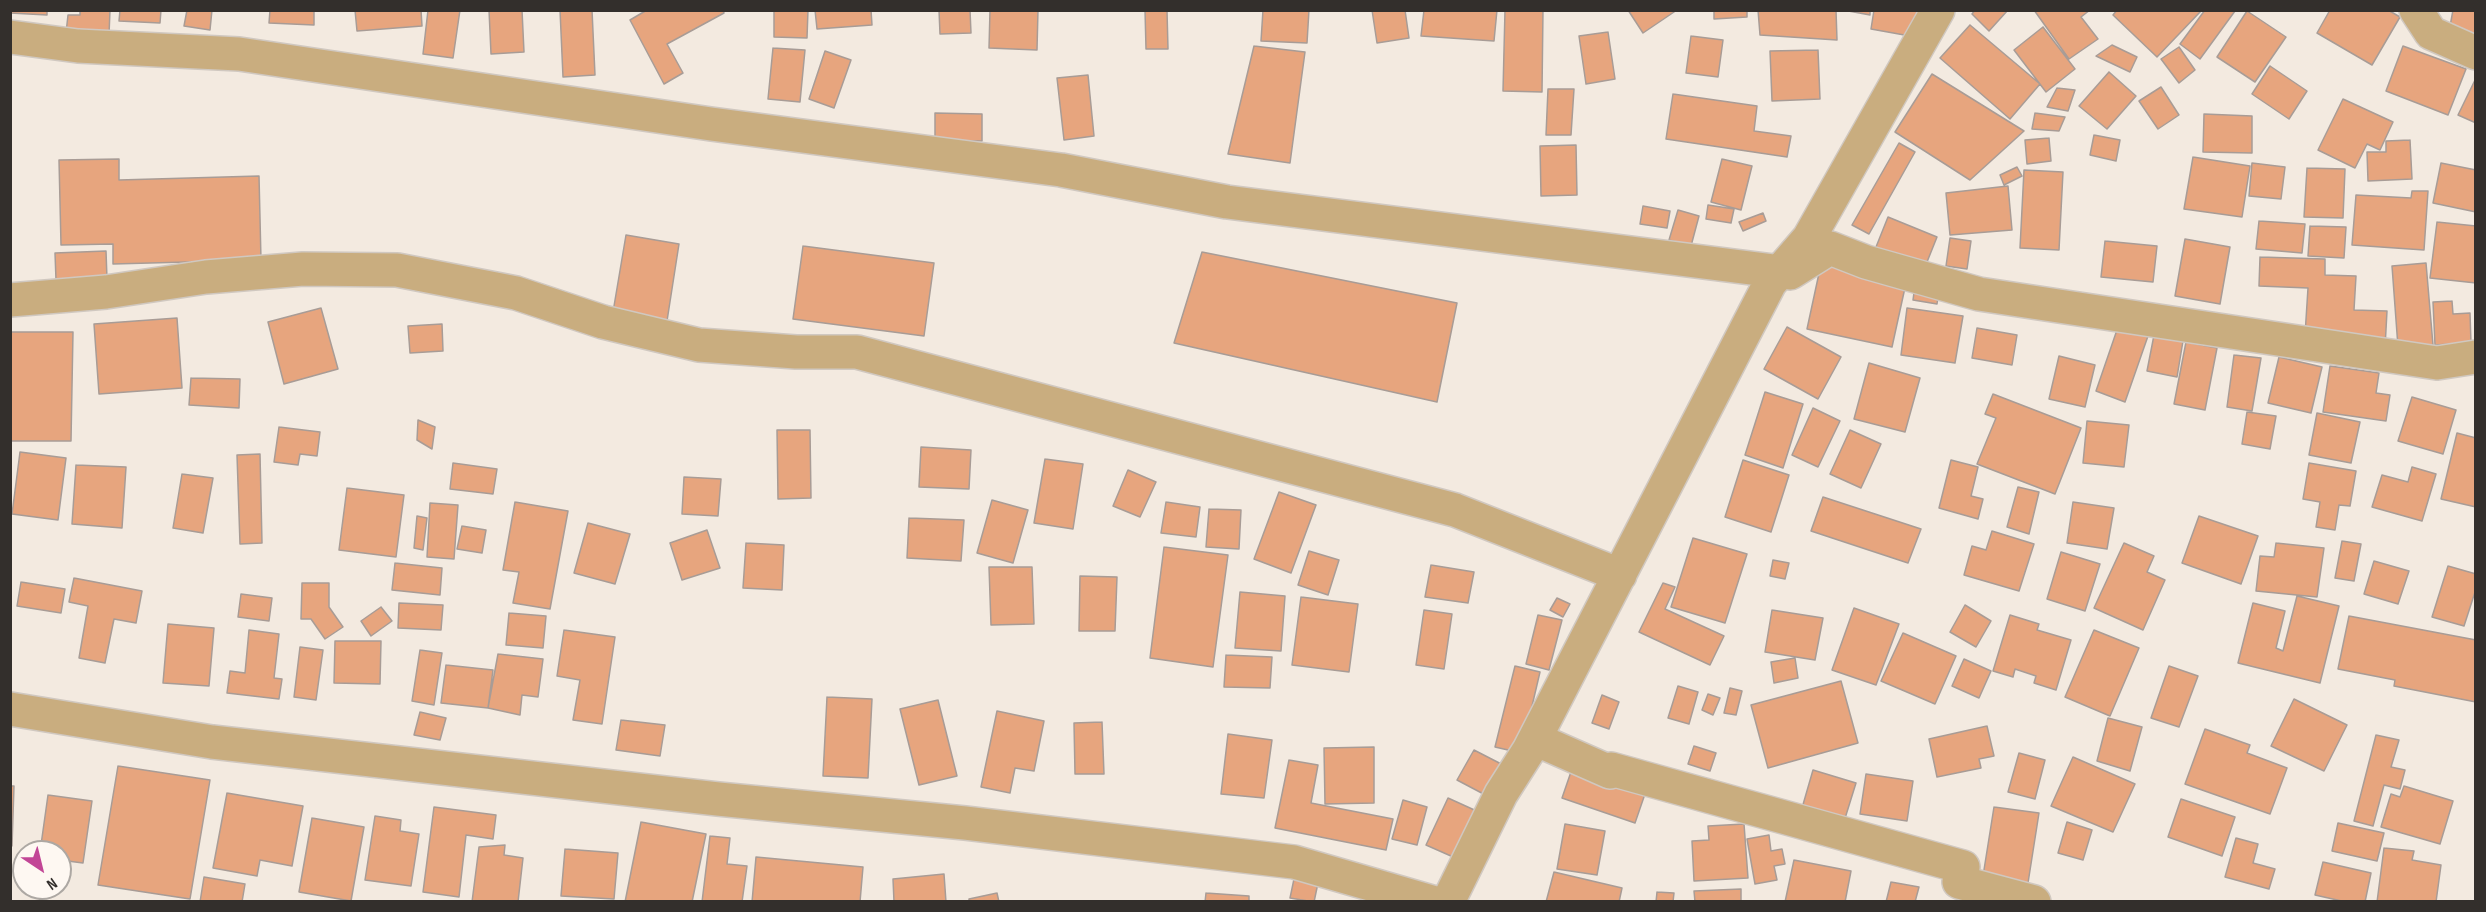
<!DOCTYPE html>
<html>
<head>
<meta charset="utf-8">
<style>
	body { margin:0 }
	#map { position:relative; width:2486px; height:912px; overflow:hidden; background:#f3eae0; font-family:"Sofia Sans Condensed",sans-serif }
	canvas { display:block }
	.frame { position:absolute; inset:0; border:12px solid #332f2c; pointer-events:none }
	.north { position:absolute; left:12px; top:840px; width:60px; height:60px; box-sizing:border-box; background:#fef8f2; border:2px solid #ada8a3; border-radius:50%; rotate:145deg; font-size:16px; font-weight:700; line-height:24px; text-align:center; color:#332f2c }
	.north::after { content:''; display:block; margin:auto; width:21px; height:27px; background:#c24696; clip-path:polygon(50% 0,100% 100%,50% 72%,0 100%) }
</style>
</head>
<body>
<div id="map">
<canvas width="2486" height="912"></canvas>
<div class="frame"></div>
<div class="north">N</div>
</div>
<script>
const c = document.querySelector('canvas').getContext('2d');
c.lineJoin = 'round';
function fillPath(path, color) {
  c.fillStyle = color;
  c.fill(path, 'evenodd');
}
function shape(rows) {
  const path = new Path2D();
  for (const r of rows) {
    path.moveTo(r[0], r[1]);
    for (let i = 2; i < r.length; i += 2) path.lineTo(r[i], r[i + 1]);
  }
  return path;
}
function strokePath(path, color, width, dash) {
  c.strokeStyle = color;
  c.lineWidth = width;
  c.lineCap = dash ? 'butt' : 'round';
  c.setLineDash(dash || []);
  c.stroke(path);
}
const building = shape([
	[10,10,47,10,47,15,10,13,10,10],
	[80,10,110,10,109,35,66,33,68,15,80,15,80,10],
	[120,10,161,10,160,23,119,21,120,10],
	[187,10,212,10,210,30,184,26,187,10],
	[270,10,314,10,314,25,269,23,270,10],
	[355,10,421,10,422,26,357,31,355,10],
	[428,10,460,10,453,58,423,54,428,10],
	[489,10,522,10,524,52,491,54,489,10],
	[560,10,592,10,595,75,563,77,560,10],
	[647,10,723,10,724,13,667,44,683,73,664,84,630,20,647,10],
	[774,10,808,10,807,38,774,37,774,10],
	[815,10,871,10,872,25,817,29,815,10],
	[939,10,970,10,971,33,940,34,939,10],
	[990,10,1038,10,1037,50,989,48,990,10],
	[1145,10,1167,10,1168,49,1146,49,1145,10],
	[1263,10,1309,10,1307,43,1261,41,1263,10],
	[1372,10,1405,10,1409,38,1377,43,1372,10],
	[1424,10,1497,10,1494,41,1421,36,1424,10],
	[1505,10,1543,10,1542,92,1503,91,1505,10],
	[1628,10,1677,10,1643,33,1628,10],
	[1714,10,1747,10,1747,17,1714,19,1714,10],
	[1758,10,1836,10,1837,40,1760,35,1758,10],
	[1843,10,1870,10,1870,15,1843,10],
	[1874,10,1926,10,1921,38,1871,29,1874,10],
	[1975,10,2008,10,1989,31,1972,14,1975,10],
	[2034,10,2090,10,2081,17,2098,39,2069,59,2034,10],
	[2117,10,2200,10,2201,11,2157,57,2113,15,2117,10],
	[2205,10,2235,11,2200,59,2180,44,2205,10],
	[2330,10,2388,10,2400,17,2372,65,2317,33,2330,10],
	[2453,10,2476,10,2476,37,2449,32,2453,10],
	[2247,11,2286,37,2255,82,2217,57,2247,11],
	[1970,25,2040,84,2010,119,1940,58,1970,25],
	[2043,27,2075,69,2046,92,2014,50,2043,27],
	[1608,32,1615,79,1586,84,1579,36,1608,32],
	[1691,36,1723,40,1718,77,1686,73,1691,36],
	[2112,45,2137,57,2130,72,2096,56,2112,45],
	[1254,46,1305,52,1290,163,1228,154,1254,46],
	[2403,46,2466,69,2448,115,2386,91,2403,46],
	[2179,47,2195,70,2179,83,2161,59,2179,47],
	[773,48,805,50,800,102,768,99,773,48],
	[1818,50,1820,99,1772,101,1770,51,1818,50],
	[825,51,851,60,834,108,809,99,825,51],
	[2270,66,2307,91,2289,119,2252,94,2270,66],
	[2109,72,2136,96,2107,129,2079,106,2109,72],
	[1932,74,2024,131,1970,180,1895,132,1932,74],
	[1088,75,1094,136,1064,140,1057,78,1088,75],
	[2475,80,2476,80,2476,123,2458,115,2475,80],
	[2161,87,2179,115,2158,129,2139,101,2161,87],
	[2057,88,2075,90,2068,111,2047,107,2057,88],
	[1548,89,1574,89,1571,135,1546,135,1548,89],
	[1673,94,1757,106,1754,131,1791,136,1787,157,1666,139,1673,94],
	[2343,99,2393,122,2380,150,2367,144,2355,168,2318,150,2343,99],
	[935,113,982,114,982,141,935,141,935,113],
	[2035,113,2065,117,2059,131,2032,129,2035,113],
	[2204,114,2252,116,2252,153,2203,152,2204,114],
	[2094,135,2120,140,2116,161,2090,155,2094,135],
	[2049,138,2051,161,2027,164,2025,140,2049,138],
	[2410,140,2412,179,2368,181,2367,152,2386,152,2386,141,2410,140],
	[1899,143,1915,152,1869,234,1852,225,1899,143],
	[1576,145,1577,195,1541,196,1540,146,1576,145],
	[2193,157,2250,166,2242,217,2184,209,2193,157],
	[119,159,119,180,259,176,261,260,113,264,113,244,61,245,59,160,119,159],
	[1722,159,1752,166,1741,210,1711,202,1722,159],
	[2252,163,2285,167,2281,199,2249,196,2252,163],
	[2441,163,2476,170,2476,212,2433,203,2441,163],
	[2017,167,2022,176,2004,185,2000,175,2017,167],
	[2307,168,2345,169,2343,218,2304,217,2307,168],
	[2024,170,2063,172,2059,250,2020,248,2024,170],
	[2008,186,2012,230,1950,235,1946,193,2008,186],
	[2412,191,2428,191,2424,250,2352,245,2356,195,2411,198,2412,191],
	[1708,205,1734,209,1731,223,1706,219,1708,205],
	[1643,206,1670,211,1667,228,1640,224,1643,206],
	[1678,210,1699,216,1691,246,1669,240,1678,210],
	[1763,213,1766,221,1743,231,1739,222,1763,213],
	[1888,217,1937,237,1923,272,1874,252,1888,217],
	[2259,221,2305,224,2302,253,2256,249,2259,221],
	[2437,222,2476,226,2476,283,2430,278,2437,222],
	[2310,226,2346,227,2344,258,2308,256,2310,226],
	[626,235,679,244,667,321,613,312,626,235],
	[1950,238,1971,241,1967,269,1946,266,1950,238],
	[2185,239,2230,247,2220,304,2175,296,2185,239],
	[2105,241,2157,246,2153,282,2101,277,2105,241],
	[803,246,934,263,924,336,793,319,803,246],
	[1830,248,1906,283,1892,347,1807,329,1821,264,1830,248],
	[106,251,107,279,56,280,55,253,106,251],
	[1202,252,1457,303,1437,402,1174,343,1202,252],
	[2260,257,2325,259,2325,275,2356,276,2354,310,2387,311,2385,348,2305,335,2308,288,2259,286,2260,257],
	[2426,263,2433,345,2398,347,2392,266,2426,263],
	[1915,285,1939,290,1937,304,1913,300,1915,285],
	[2452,301,2453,314,2470,313,2471,343,2435,345,2433,302,2452,301],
	[321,308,338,369,284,384,268,322,321,308],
	[1907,308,1963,316,1955,363,1901,355,1907,308],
	[177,318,182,388,99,394,94,324,177,318],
	[442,324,443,351,410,353,408,326,442,324],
	[1787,327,1841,357,1818,399,1764,369,1787,327],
	[2118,327,2148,336,2125,402,2096,391,2118,327],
	[1977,328,2017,335,2012,365,1972,358,1977,328],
	[2155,330,2184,335,2177,377,2147,371,2155,330],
	[10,332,73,332,71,441,10,441,10,332],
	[2186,342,2217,348,2205,410,2174,404,2186,342],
	[2234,355,2261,358,2252,411,2227,407,2234,355],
	[2059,356,2095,365,2085,407,2049,399,2059,356],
	[2279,357,2322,367,2311,413,2268,403,2279,357],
	[1869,363,1920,378,1905,432,1854,419,1869,363],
	[2330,366,2379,373,2376,393,2390,395,2386,421,2323,412,2330,366],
	[191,378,240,379,239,408,189,405,191,378],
	[1765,392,1803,404,1783,468,1745,455,1765,392],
	[1993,394,2081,428,2055,494,1977,464,1996,418,1985,414,1993,394],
	[2412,397,2456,410,2443,454,2398,441,2412,397],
	[1813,408,1840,421,1818,467,1792,455,1813,408],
	[2247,412,2276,416,2270,449,2242,444,2247,412],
	[2317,413,2360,422,2351,463,2309,455,2317,413],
	[418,420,435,427,432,449,417,440,418,420],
	[2087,421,2129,425,2124,467,2083,463,2087,421],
	[279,427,320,432,317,456,300,454,298,465,274,462,279,427],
	[777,430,810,430,811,498,778,499,777,430],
	[1850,430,1881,444,1861,488,1830,474,1850,430],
	[2457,433,2476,438,2476,507,2441,499,2457,433],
	[921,447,971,450,969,489,919,487,921,447],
	[20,452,66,458,58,520,12,514,20,452],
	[260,454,262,543,240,544,237,455,260,454],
	[1045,459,1083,464,1073,529,1034,523,1045,459],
	[1743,460,1789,475,1771,532,1725,517,1743,460],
	[1951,460,1978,467,1971,496,1983,499,1978,519,1939,508,1951,460],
	[453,463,497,469,493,494,450,489,453,463],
	[2309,463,2356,471,2350,506,2339,505,2335,530,2316,527,2320,502,2303,499,2309,463],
	[76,465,126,467,122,528,72,524,76,465],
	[2412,467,2436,474,2422,521,2372,507,2382,475,2408,482,2412,467],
	[1128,470,1156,482,1140,517,1113,506,1128,470],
	[182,474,213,478,203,533,173,528,182,474],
	[684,477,721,479,718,516,682,514,684,477],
	[2018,487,2039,492,2029,534,2007,527,2018,487],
	[347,488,404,495,396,557,339,550,347,488],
	[1279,492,1316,505,1291,573,1254,559,1279,492],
	[1823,497,1921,529,1908,563,1811,531,1823,497],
	[992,500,1028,510,1013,563,977,553,992,500],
	[515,502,568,511,550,609,513,603,519,572,503,570,515,502],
	[1166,502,1200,507,1196,537,1161,533,1166,502],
	[2073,502,2114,508,2107,549,2067,543,2073,502],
	[430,503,458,505,454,559,427,557,430,503],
	[1209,509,1241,510,1239,549,1206,547,1209,509],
	[417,516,427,518,423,550,414,548,417,516],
	[2199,516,2258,536,2241,584,2182,563,2199,516],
	[909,518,964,520,961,561,907,558,909,518],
	[588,523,630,534,615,584,574,573,588,523],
	[462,526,486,530,482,553,457,549,462,526],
	[707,530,720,568,682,580,670,543,707,530],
	[1992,531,2034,544,2019,591,1964,575,1972,546,1986,550,1992,531],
	[1693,538,1747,554,1725,623,1671,607,1693,538],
	[2342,541,2361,544,2354,581,2335,578,2342,541],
	[746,543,784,545,782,590,743,588,746,543],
	[2124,543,2154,556,2147,572,2165,580,2143,630,2094,608,2124,543],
	[2276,543,2324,548,2317,597,2256,591,2260,556,2274,557,2276,543],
	[1164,547,1228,555,1213,667,1150,658,1164,547],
	[1309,551,1339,560,1328,595,1298,585,1309,551],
	[2061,552,2100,564,2085,611,2047,599,2061,552],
	[1773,560,1789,563,1785,579,1770,576,1773,560],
	[2374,561,2409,571,2398,604,2364,594,2374,561],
	[395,563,442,568,440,595,392,590,395,563],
	[1431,565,1474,572,1468,603,1425,597,1431,565],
	[2448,566,2476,574,2476,589,2464,626,2432,617,2448,566],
	[989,567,1032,567,1034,624,991,625,989,567],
	[1080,576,1117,577,1115,631,1079,631,1080,576],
	[74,578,142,591,136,623,114,619,105,663,79,658,88,606,69,602,74,578],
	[21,582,65,589,61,613,17,606,21,582],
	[302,583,329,583,329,607,343,627,325,639,311,619,301,619,302,583],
	[1663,583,1675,587,1665,609,1724,636,1710,665,1639,632,1663,583],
	[1240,592,1285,596,1281,651,1235,648,1240,592],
	[241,594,272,598,269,621,238,617,241,594],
	[2297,596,2339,606,2320,683,2238,663,2253,603,2285,611,2276,648,2283,651,2297,596],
	[1301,597,1358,604,1349,672,1292,665,1301,597],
	[1557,598,1570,604,1563,617,1550,610,1557,598],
	[399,603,443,605,441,630,398,628,399,603],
	[1965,605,1991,621,1976,647,1950,632,1965,605],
	[381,607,392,621,371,636,361,621,381,607],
	[1854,608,1899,624,1876,685,1832,670,1854,608],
	[1424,610,1452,614,1444,669,1416,665,1424,610],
	[1772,610,1823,618,1815,660,1765,652,1772,610],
	[509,613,546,616,543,648,506,645,509,613],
	[1538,615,1562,620,1549,670,1526,664,1538,615],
	[2010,615,2039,624,2037,630,2071,640,2056,690,2034,683,2036,676,2015,669,2013,677,1993,671,2010,615],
	[2349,616,2476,640,2476,702,2394,686,2395,680,2338,669,2349,616],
	[168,624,214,628,209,686,163,683,168,624],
	[249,630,279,634,274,678,282,679,279,699,227,693,230,671,245,673,249,630],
	[564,630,615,637,602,724,573,720,580,680,557,676,564,630],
	[2094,630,2139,648,2110,716,2065,697,2094,630],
	[1903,633,1956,656,1935,704,1881,681,1903,633],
	[335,641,381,641,380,684,334,683,335,641],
	[300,647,323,650,316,700,294,697,300,647],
	[420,650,442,653,434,705,412,701,420,650],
	[498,654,543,659,538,697,522,695,520,715,488,708,498,654],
	[1226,655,1272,657,1270,688,1224,687,1226,655],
	[1795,658,1798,678,1774,683,1771,662,1795,658],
	[1964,659,1991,671,1979,698,1952,686,1964,659],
	[446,665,493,670,488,708,441,703,446,665],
	[1515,666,1540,672,1521,753,1495,747,1515,666],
	[2169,666,2198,676,2179,727,2151,718,2169,666],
	[1841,681,1858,743,1768,768,1751,705,1841,681],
	[1678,686,1698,692,1689,724,1668,718,1678,686],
	[1730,688,1742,691,1736,715,1724,713,1730,688],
	[1708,694,1720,698,1713,715,1702,710,1708,694],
	[1602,695,1619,702,1609,729,1592,723,1602,695],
	[827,697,872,699,868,778,823,776,827,697],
	[2294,699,2347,725,2324,771,2271,746,2294,699],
	[938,700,957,776,919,785,900,709,938,700],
	[997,711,1044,721,1034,771,1015,768,1010,793,981,787,997,711],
	[420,712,446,718,440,740,414,735,420,712],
	[2108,718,2142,727,2130,771,2097,761,2108,718],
	[621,720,665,725,660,756,616,750,621,720],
	[1102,722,1104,774,1075,774,1074,723,1102,722],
	[1987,726,1994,756,1979,759,1981,768,1937,777,1929,739,1987,726],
	[2205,729,2250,745,2247,753,2287,768,2270,814,2185,784,2205,729],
	[1228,734,1272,740,1264,798,1221,794,1228,734],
	[2376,735,2399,740,2391,767,2405,770,2400,789,2384,785,2373,826,2354,821,2376,735],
	[1694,746,1716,753,1710,771,1688,764,1694,746],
	[1374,747,1374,803,1325,804,1324,748,1374,747],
	[1474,750,1509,768,1493,799,1457,780,1474,750],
	[2019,753,2045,760,2035,799,2008,792,2019,753],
	[2073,757,2135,784,2113,832,2051,806,2073,757],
	[1289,760,1318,765,1311,803,1393,819,1386,850,1275,828,1289,760],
	[118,766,210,780,190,899,98,885,118,766],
	[1573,766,1646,791,1635,823,1562,798,1573,766],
	[1813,770,1856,783,1842,828,1800,815,1813,770],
	[1866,774,1913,781,1907,821,1860,814,1866,774],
	[10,786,14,786,12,846,10,846,10,786],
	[2404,786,2453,801,2440,844,2381,827,2391,794,2400,797,2404,786],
	[227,793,303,806,292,866,260,860,257,876,213,868,227,793],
	[48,795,92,801,83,863,60,860,60,852,40,852,48,795],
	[1448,798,1481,813,1460,860,1426,845,1448,798],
	[2181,799,2235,817,2222,856,2168,837,2181,799],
	[1403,800,1427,807,1417,845,1392,839,1403,800],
	[434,807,496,815,493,839,466,835,459,897,423,892,434,807],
	[1994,807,2039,813,2028,883,1983,876,1994,807],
	[375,816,401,820,400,831,419,834,411,886,365,880,375,816],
	[312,818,364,827,351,901,299,892,312,818],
	[641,822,706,834,692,902,625,902,641,822],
	[2067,822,2092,830,2083,860,2058,853,2067,822],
	[2338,823,2384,833,2377,861,2332,851,2338,823],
	[1565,824,1605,831,1597,875,1557,869,1565,824],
	[1744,824,1748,878,1694,881,1692,841,1709,840,1708,826,1744,824],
	[1769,835,1771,851,1782,849,1785,864,1774,866,1777,880,1755,884,1747,839,1769,835],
	[710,836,730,838,727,864,747,866,742,902,702,902,710,836],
	[2236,838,2258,844,2253,863,2275,869,2269,889,2225,877,2236,838],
	[505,845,504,855,523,858,518,902,472,902,479,847,505,845],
	[2384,848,2414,851,2412,860,2441,865,2436,902,2377,902,2384,848],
	[565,849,618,853,614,899,561,896,565,849],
	[756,857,863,867,860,902,752,902,756,857],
	[1794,860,1851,871,1845,902,1785,902,1794,860],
	[2323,862,2371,873,2365,902,2346,902,2315,895,2323,862],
	[1554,872,1622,888,1619,902,1546,902,1554,872],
	[944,874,946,902,894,902,893,879,944,874],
	[204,877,245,884,242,902,200,902,204,877],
	[1294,879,1318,883,1314,902,1290,898,1294,879],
	[1891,882,1919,887,1915,902,1886,902,1891,882],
	[1741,889,1741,902,1695,902,1694,891,1741,889],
	[1657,892,1674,893,1673,902,1656,902,1657,892],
	[997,893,999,902,969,902,969,899,997,893],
	[1206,893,1249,896,1249,902,1205,902,1206,893]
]);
fillPath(building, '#e7a57e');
strokePath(building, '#a89c96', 1.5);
const street = shape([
	[2416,10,2431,33,2476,53],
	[10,37,78,46,239,54,711,124,1061,170,1227,202,1790,273,1830,248,1866,262,1979,294,2437,363,2476,357],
	[10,300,106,292,206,277,303,269,397,270,516,293,603,322,699,345,796,352,857,352,1455,510,1620,575],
	[10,709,212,742,718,799,965,823,1294,862,1432,902],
	[1535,739,1610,772,1611,769,1963,867,1959,882,2034,902],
	[1448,902,1501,794,1529,750,1770,283,1809,238,1938,10]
]);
strokePath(street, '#d0c8c0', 36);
strokePath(street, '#c9ad7f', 33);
</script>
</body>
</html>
